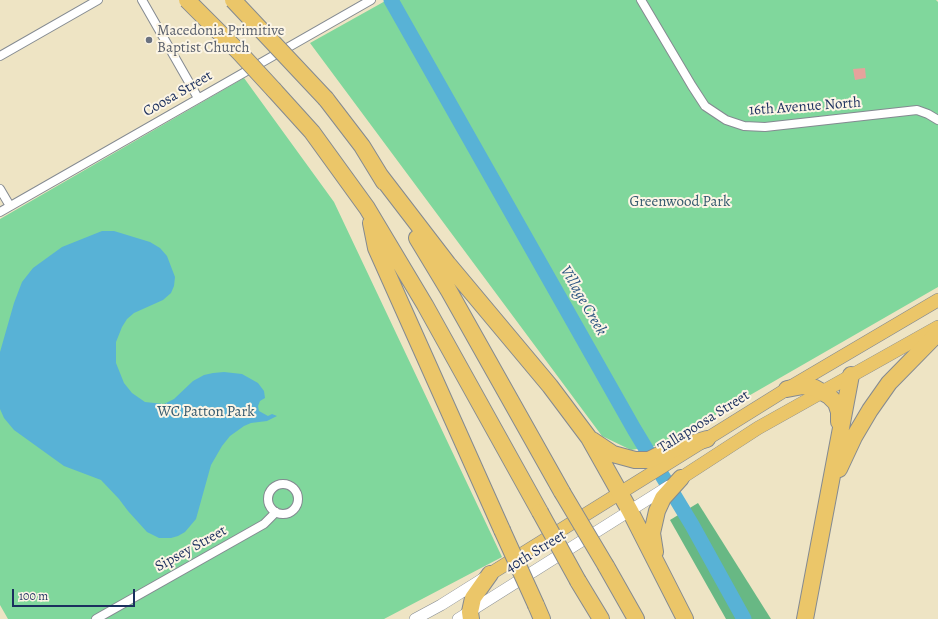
<!DOCTYPE html>
<html>
<head>
<meta charset="utf-8">
<style>
	body { margin:0 }
	#map { position:relative; width:938px; height:619px; overflow:hidden; background:#eee4c4; font-family:Alegreya,serif }
	canvas { display:block }
	.scale { position:absolute; left:12px; top:589px; width:123px; height:18px; box-sizing:border-box; border:2px solid #1b2f5e; border-top:0; padding-left:5px; font-size:12px; line-height:14px; white-space:nowrap; color:#1b2f5e; -webkit-text-stroke:3px #fcf5e5; paint-order:stroke }
</style>
</head>
<body>
<div id="map">
<canvas width="938" height="619"></canvas>
<div class="scale">100 m</div>
</div>
<script>
const c = document.querySelector('canvas').getContext('2d');
c.lineJoin = 'round';
function fillPath(path, color) {
  c.fillStyle = color;
  c.fill(path, 'evenodd');
}
function shape(rows) {
  const path = new Path2D();
  for (const r of rows) {
    if (r.length === 3) {
      path.moveTo(r[0] + r[2], r[1]);
      path.arc(r[0], r[1], r[2], 0, 2 * Math.PI);
      continue;
    }
    path.moveTo(r[0], r[1]);
    for (let i = 2; i < r.length; i += 2) path.lineTo(r[i], r[i + 1]);
  }
  return path;
}
function strokePath(path, color, width, dash) {
  c.strokeStyle = color;
  c.lineWidth = width;
  c.lineCap = dash ? 'butt' : 'round';
  c.setLineDash(dash || []);
  c.stroke(path);
}
function write(font, color, halo, rows, align = 'center') {
  c.font = font + ' Alegreya,serif';
  c.lineWidth = 4;
  c.setLineDash([]);
  c.textBaseline = 'middle';
  c.strokeStyle = halo;
  c.fillStyle = color;
  for (const [text, x, y, turn = 0] of rows) {
    c.save();
    c.translate(x, y);
    c.rotate((+turn || 0) * Math.PI / 180);
    c.textAlign = isNaN(turn) ? turn : align;
    if (halo) c.strokeText(text, 0, 0);
    c.fillText(text, 0, 0);
    c.restore();
  }
}
fillPath(shape([
	[387,0,936,0,938,2,938,287,665,444,631,450,602,436,310,43],
	[244,78,334,202,502,557,384,619,8,619,0,605,0,219]
]), '#80d79c');
fillPath(shape([
	[698,503,771,619,726,619,670,520]
]), '#68b884');
fillPath(shape([
	[102,231,114,231,150,242,160,248,167,256,175,277,174,286,171,293,163,300,134,313,127,319,122,327,116,342,116,363,124,383,132,393,145,402,164,404,174,399,193,381,204,375,213,373,224,372,242,374,258,383,264,391,265,398,260,401,258,406,259,411,268,416,272,414,277,416,267,421,251,423,244,426,230,436,222,446,211,465,196,519,185,532,178,536,171,538,159,538,147,532,128,511,119,499,101,480,64,466,14,430,4,418,0,409,0,352,14,303,22,282,33,268,62,247]
]), '#58b2d6');
strokePath(shape([
	[391,0,634,429,692,525,744,619]
]), '#58b2d6', 15);
fillPath(shape([
	[865,68,866,78,855,80,853,69]
]), '#e5a39c');
const minor = shape([
	[142,0,198,98],
	[641,0,692,86,705,106,726,120,744,126,765,127,917,110,928,114,938,120],
	[0,56,98,0],
	[0,189,10,206],
	[0,212,371,0],
	[283,499,15],
	[96,619,264,524,276,512]
]);
const tertiary = shape([
	[415,619,441,605,484,578],
	[458,619,669,486]
]);
const primary = shape([
	[681,478,758,428,938,327],
	[490,574,787,389,938,300]
]);
const motorway = shape([
	[274,90,312,132,367,208,425,305,540,512],
	[326,99,362,146,384,182],
	[379,174,448,264,550,386,589,438,630,511,685,619],
	[371,223,376,248,502,530],
	[417,238,449,291,562,492],
	[787,389,803,386,815,388,829,396,836,403,839,412,839,422],
	[592,440,613,454,635,460,649,460,667,451,707,439],
	[839,469,854,437,870,410,889,383,938,333],
	[655,552,652,533,657,511,663,498,681,478],
	[606,566,636,619],
	[578,581,601,619],
	[536,605,542,619],
	[471,619,470,612,473,598,490,574],
	[805,619,851,375]
]);
strokePath(minor, '#848a91', 10);
strokePath(tertiary, '#848a91', 12);
strokePath(primary, '#848a91', 14);
strokePath(motorway, '#848a91', 18);
strokePath(minor, '#fff', 8);
strokePath(tertiary, '#fff', 11);
strokePath(primary, '#ebc669', 13);
strokePath(motorway, '#ebc669', 16);
const motorwayBridge = shape([
	[187,0,239,52,274,90],
	[233,0,326,99],
	[562,492,606,566],
	[540,512,578,581],
	[502,530,536,605]
]);
strokePath(motorwayBridge, '#848a91', 18, []);
strokePath(motorwayBridge, '#ebc669', 16);
for (const [x, y, r, color] of [
	[149,40,4,"#6b7280"]
]) {
  const dot = new Path2D();
  dot.arc(x, y, r, 0, 2 * Math.PI);
  c.fillStyle = color;
  c.fill(dot);
  strokePath(dot, '#fcf5e5', 1.5);
}
write('15px', '#5b616d', '#fcf5e5', [
	["Macedonia Primitive",157,31],
	["Baptist Church",157,48]
], 'left');
write('15px', '#1b2f5e', '#fcf5e5', [
	["Coosa Street",178,94,-30],
	["16th Avenue North",805,107,-4],
	["Tallapoosa Street",704,422,-32],
	["Sipsey Street",191,549,-29],
	["40th Street",536,552,-32]
]);
write('15px', '#34596e', '#fcf5e5', [
	["Greenwood Park",680,202],
	["WC Patton Park",206,412]
]);
write('italic 16px', '#2d5682', '#fcf5e5', [
	["Village Creek",583,301,60]
]);
</script>
</body>
</html>
